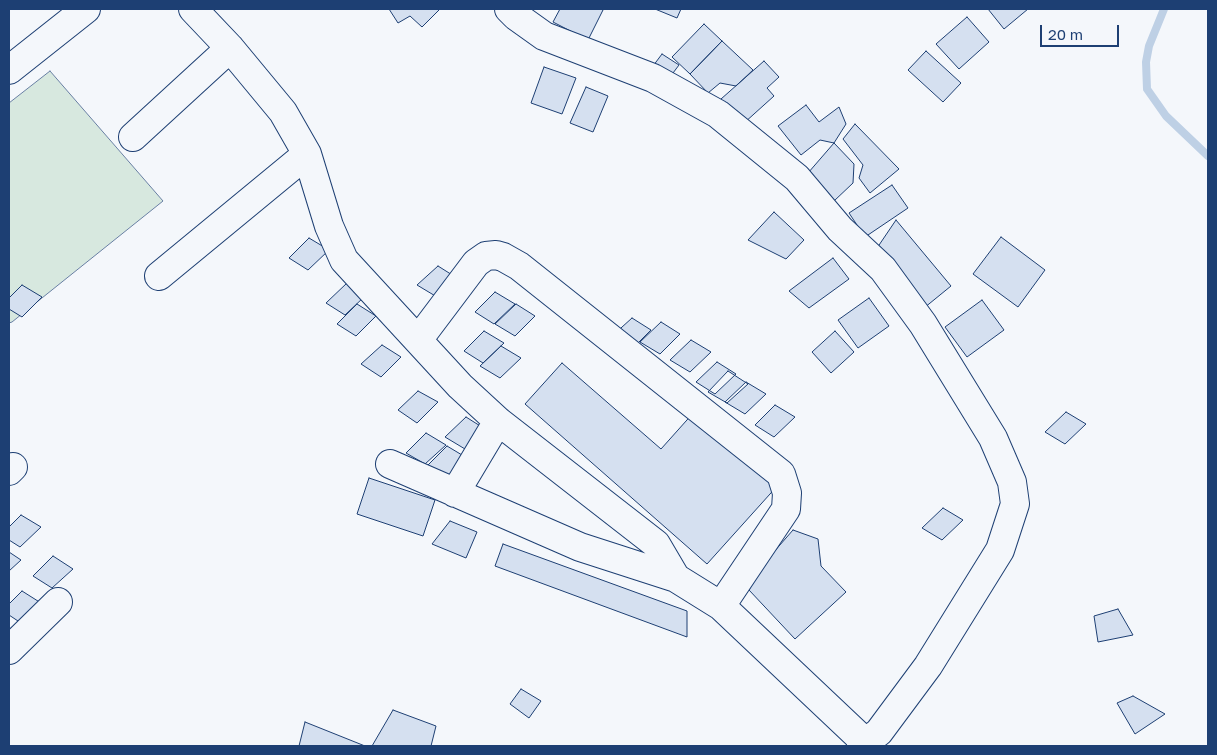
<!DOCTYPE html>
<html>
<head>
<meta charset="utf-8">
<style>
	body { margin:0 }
	#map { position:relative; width:1217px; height:755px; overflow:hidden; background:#f4f7fb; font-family:"Golos Text",sans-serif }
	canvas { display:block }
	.frame { position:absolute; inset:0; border:10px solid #1d3f73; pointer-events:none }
	.scale { position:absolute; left:1040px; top:25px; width:79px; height:22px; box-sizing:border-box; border:2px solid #1d3f73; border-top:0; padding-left:6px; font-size:15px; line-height:18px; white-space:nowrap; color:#1d3f73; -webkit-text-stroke:4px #f4f7fb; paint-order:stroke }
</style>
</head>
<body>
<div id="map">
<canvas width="1217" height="755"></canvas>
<div class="frame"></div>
<div class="scale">20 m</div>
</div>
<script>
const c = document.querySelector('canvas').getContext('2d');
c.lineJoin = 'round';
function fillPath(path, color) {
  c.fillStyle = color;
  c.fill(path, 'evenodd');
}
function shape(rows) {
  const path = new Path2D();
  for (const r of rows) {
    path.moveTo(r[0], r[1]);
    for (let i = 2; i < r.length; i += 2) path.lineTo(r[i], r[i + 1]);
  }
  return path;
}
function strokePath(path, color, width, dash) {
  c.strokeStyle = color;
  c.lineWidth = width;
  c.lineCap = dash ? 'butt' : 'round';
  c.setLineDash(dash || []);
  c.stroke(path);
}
const green = shape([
	[50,71,163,201,12,322,9,323,9,103,50,71]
]);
fillPath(green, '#d7e8df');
strokePath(green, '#687fa3', 1);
strokePath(shape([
	[1164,9,1149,46,1146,62,1147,89,1166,116,1208,156]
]), '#bed0e5', 8);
const building = shape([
	[389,9,438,9,439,10,422,27,410,16,398,23,389,9],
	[560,9,601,9,603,10,588,40,553,22,560,9],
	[655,9,681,9,677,18,655,9],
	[988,9,1028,9,1004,29,988,9],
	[967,17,989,42,959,69,936,44,967,17],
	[704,24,722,41,690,74,672,57,704,24],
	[722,41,753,70,736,86,720,83,708,93,690,74,722,41],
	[926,51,961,83,943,102,908,70,926,51],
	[662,54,679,65,670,77,653,66,662,54],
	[764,61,779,77,767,88,774,96,744,123,721,99,764,61],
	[544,67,576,78,562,114,531,103,544,67],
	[586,87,608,96,593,132,570,123,586,87],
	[806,105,819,122,839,107,846,124,834,143,820,140,801,155,778,126,806,105],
	[855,124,899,169,870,193,859,178,863,165,843,139,855,124],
	[834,143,854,164,853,183,834,201,808,173,834,143],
	[892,185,908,208,865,237,849,213,892,185],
	[774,212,804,240,786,259,748,240,774,212],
	[896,220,951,286,924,308,875,251,896,220],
	[1001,237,1045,270,1018,307,973,274,1001,237],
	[309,238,329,250,308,270,289,258,309,238],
	[833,258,849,279,809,308,789,291,833,258],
	[438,266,457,278,437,297,417,285,438,266],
	[347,283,364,297,345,315,326,303,347,283],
	[22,285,42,297,22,317,9,309,9,298,22,285],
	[495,292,515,304,494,324,475,312,495,292],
	[869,298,889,326,858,348,838,320,869,298],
	[982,300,1004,330,967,357,945,327,982,300],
	[357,304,376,316,356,336,337,324,357,304],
	[516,304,535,316,515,336,495,324,516,304],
	[632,318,651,330,631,350,611,337,632,318],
	[661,322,680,334,660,354,640,342,661,322],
	[484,331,504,343,483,363,464,351,484,331],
	[835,331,854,352,831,373,812,352,835,331],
	[691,340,711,352,690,372,670,360,691,340],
	[382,345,401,357,381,377,361,364,382,345],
	[501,346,521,358,500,378,480,366,501,346],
	[717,362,736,374,715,394,696,382,717,362],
	[562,363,661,449,695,411,779,484,707,564,525,404,562,363],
	[728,371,748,384,727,403,708,392,728,371],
	[746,382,766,394,745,414,725,402,746,382],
	[418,391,438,402,417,423,398,410,418,391],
	[775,405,795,417,774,437,755,425,775,405],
	[1066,412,1086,424,1065,444,1045,432,1066,412],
	[466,417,485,429,465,449,445,437,466,417],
	[426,433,446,445,425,464,406,453,426,433],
	[447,446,467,458,446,478,427,466,447,446],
	[369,478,435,500,423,536,357,514,369,478],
	[943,508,963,520,942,540,922,528,943,508],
	[21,515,41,527,20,547,9,540,9,527,21,515],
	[450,521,477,532,466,558,432,544,450,521],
	[793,530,818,539,821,566,846,592,795,639,749,590,759,569,793,530],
	[503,544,687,611,687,637,495,566,503,544],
	[9,552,21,560,9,571,9,552],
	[53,556,73,569,52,588,33,576,53,556],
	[22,591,41,603,21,623,9,615,9,604,22,591],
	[1118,609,1133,635,1098,642,1094,616,1118,609],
	[521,689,541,701,529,718,510,704,521,689],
	[1133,696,1165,714,1135,734,1117,703,1133,696],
	[393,710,436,726,431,746,372,746,393,710],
	[305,722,365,746,299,746,305,722]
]);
fillPath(building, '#d5e0f0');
strokePath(building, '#1d3f73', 1);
const minor = shape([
	[193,9,230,48,283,112,307,154,329,226,344,260,460,386,498,421,656,544,676,578],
	[509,9,516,16,544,36,653,78,718,114,797,178,840,229,883,269,923,324,993,438,1012,482,1015,504,1000,550,928,666,879,732,861,746],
	[9,70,86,9],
	[133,137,230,48],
	[159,276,307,154],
	[418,340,476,263,486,256,496,255,503,257,519,266,781,474,787,493,786,509,721,606],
	[390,464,580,547,676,578,721,606,866,743,866,746],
	[9,471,13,467],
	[455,493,498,421],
	[9,650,58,602]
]);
strokePath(minor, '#1d3f73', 30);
strokePath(minor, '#f4f7fb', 28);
</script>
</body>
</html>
